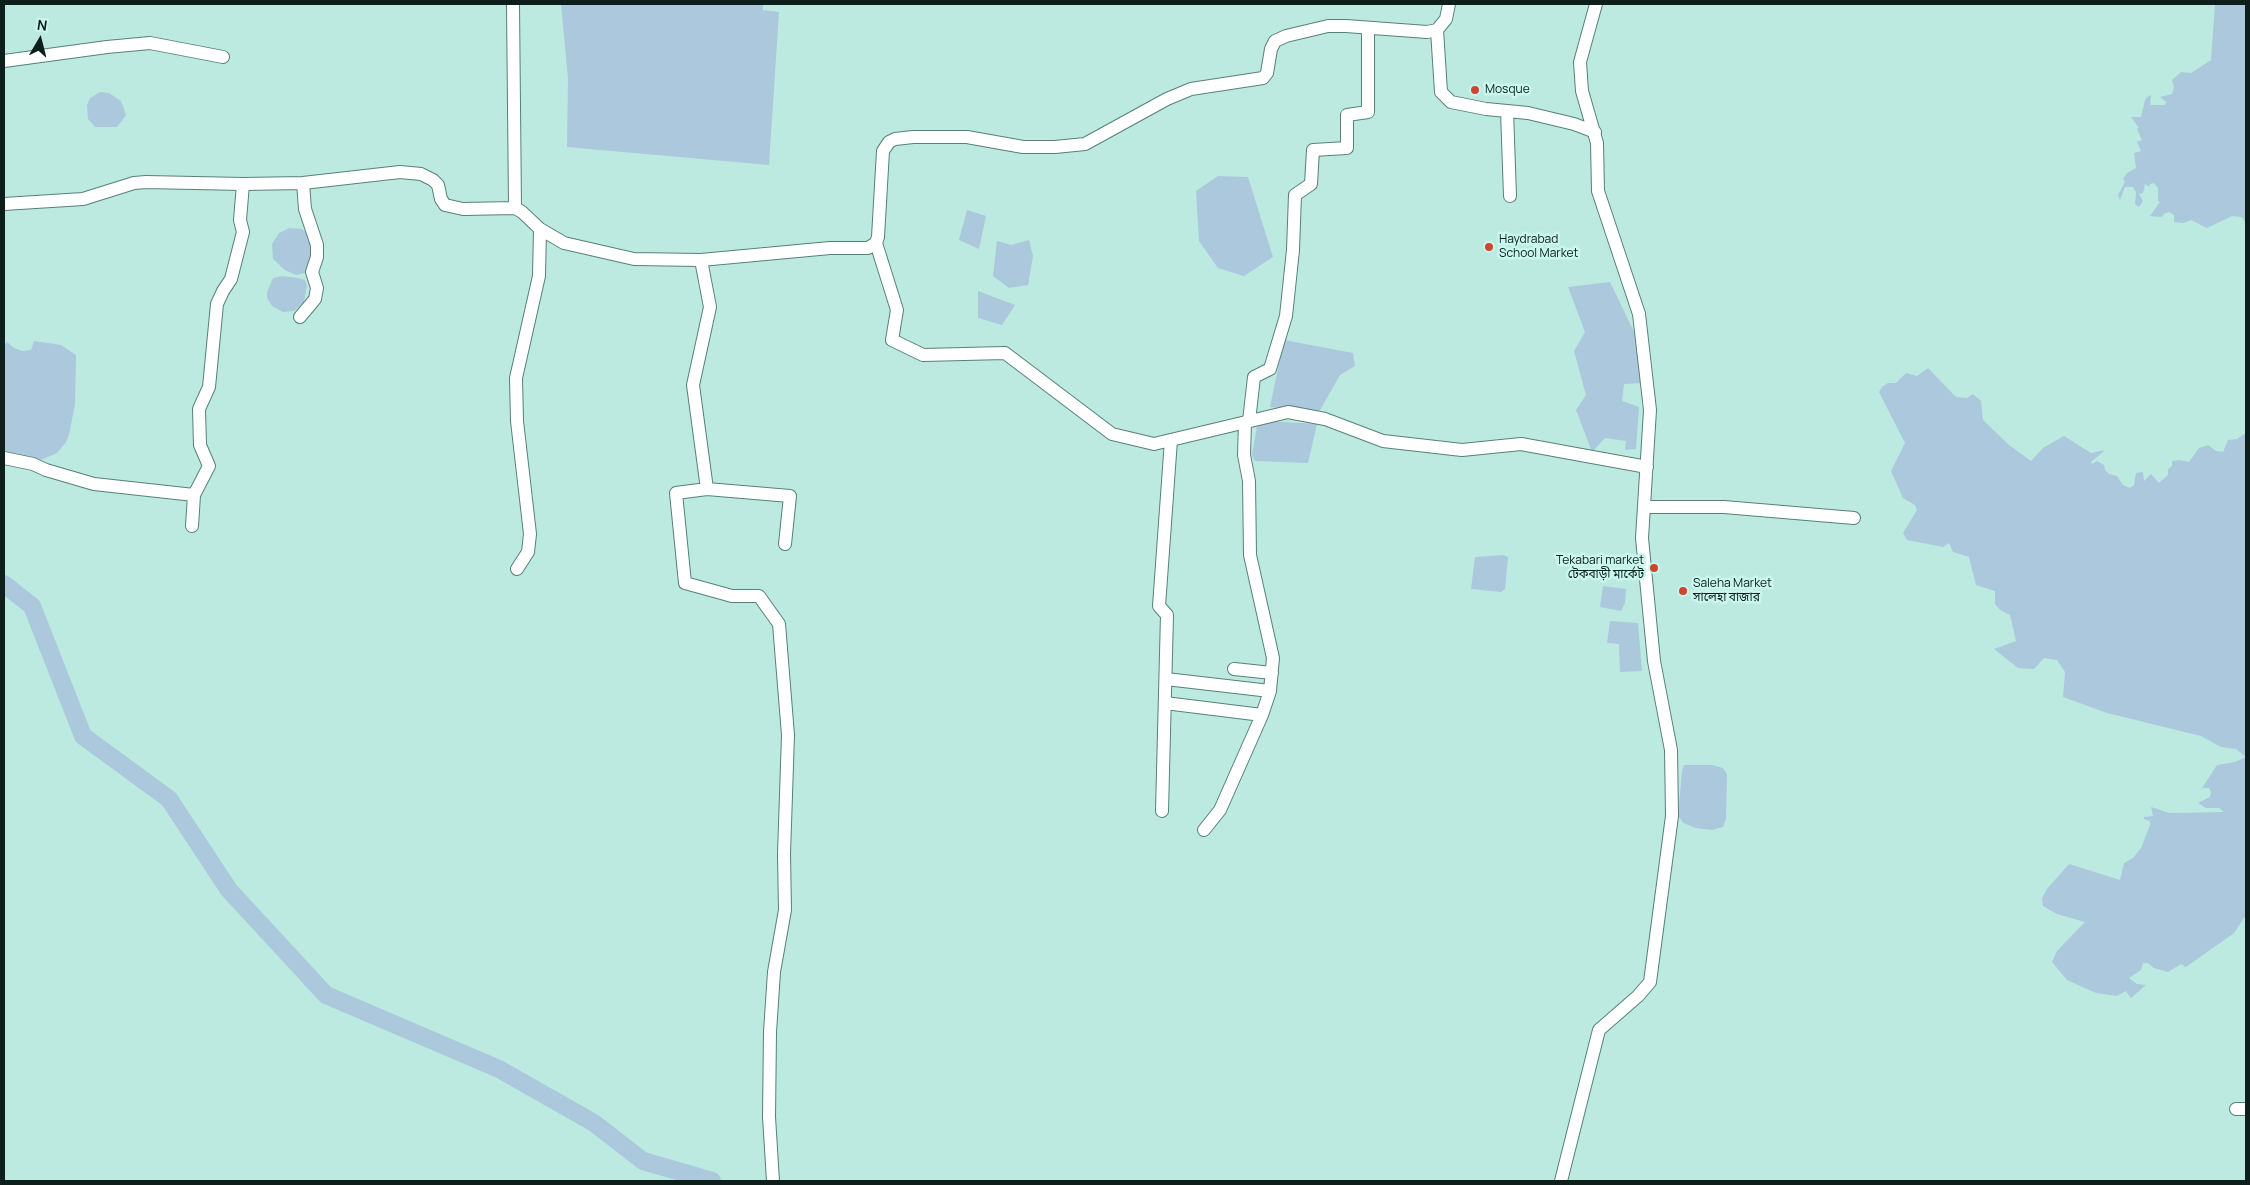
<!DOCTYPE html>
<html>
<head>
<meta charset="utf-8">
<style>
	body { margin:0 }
	#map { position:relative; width:2250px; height:1185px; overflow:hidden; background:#bceae0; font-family:Manrope,sans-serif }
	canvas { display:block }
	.frame { position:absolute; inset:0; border:5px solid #0d1e1b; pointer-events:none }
	.north { position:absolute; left:15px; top:15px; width:50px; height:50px; -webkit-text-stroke:4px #c9f7ed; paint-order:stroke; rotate:8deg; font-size:14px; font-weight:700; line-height:20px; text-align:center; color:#0d1e1b }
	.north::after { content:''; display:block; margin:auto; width:18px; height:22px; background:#0d1e1b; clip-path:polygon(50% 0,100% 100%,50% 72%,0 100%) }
</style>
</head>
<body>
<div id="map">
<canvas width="2250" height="1185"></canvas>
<div class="frame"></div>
<div class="north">N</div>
</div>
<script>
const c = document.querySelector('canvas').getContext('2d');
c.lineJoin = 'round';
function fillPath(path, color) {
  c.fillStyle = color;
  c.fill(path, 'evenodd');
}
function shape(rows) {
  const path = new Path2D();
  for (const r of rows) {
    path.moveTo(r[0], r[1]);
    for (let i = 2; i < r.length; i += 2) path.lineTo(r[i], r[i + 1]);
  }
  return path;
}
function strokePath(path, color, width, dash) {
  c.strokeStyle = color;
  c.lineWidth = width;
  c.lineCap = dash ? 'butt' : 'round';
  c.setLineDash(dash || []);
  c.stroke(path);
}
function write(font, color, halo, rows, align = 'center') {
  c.font = font + ' Manrope,"Noto Sans Bengali",sans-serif';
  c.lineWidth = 5;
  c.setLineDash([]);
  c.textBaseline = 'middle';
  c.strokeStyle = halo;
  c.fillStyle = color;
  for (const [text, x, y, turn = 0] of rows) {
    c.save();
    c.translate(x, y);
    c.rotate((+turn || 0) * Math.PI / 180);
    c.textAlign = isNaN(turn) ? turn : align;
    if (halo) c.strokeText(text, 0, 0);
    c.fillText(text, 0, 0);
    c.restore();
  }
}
fillPath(shape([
	[561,4,763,4,763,10,779,12,769,165,567,147,568,79],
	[2215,4,2246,4,2246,224,2242,217,2232,216,2207,228,2191,220,2184,223,2174,222,2174,215,2169,212,2164,214,2162,217,2150,216,2160,202,2158,201,2158,188,2154,183,2150,184,2149,187,2145,184,2143,193,2139,194,2143,201,2139,207,2135,204,2136,192,2133,187,2125,187,2120,200,2118,195,2125,182,2123,179,2127,173,2136,168,2134,153,2141,151,2137,142,2142,140,2137,129,2139,128,2131,117,2141,117,2145,100,2147,97,2151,95,2150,105,2165,105,2166,102,2160,97,2172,94,2174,87,2172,80,2181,72,2191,73,2211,60],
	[100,92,109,93,121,101,126,115,117,127,95,127,88,119,87,105,90,98],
	[1218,176,1248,177,1273,257,1244,276,1218,268,1199,241,1196,191],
	[967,210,986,216,979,249,959,240],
	[289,228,302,229,309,235,314,247,305,273,296,275,285,270,273,259,272,244,279,233],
	[1029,240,1033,256,1028,285,1009,288,993,276,997,241,1011,245],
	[282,276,298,278,305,280,307,285,304,302,294,311,283,312,272,306,267,298,267,292,273,278],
	[1610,282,1636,336,1644,383,1624,384,1622,401,1639,407,1636,449,1625,450,1626,441,1605,438,1592,452,1576,410,1586,395,1574,351,1585,332,1568,287],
	[978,291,1015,305,1002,325,978,318],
	[1284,340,1353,353,1355,366,1340,375,1319,412,1270,407],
	[34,341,61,345,76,355,75,404,69,435,66,442,57,453,41,460,4,454,4,345,7,342,14,348,22,351,31,350],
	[1928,368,1956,397,1967,398,1973,394,1981,401,1983,420,2009,445,2031,461,2043,448,2064,436,2091,453,2105,450,2091,462,2092,464,2097,461,2104,465,2105,470,2109,474,2117,476,2123,485,2130,488,2134,485,2136,473,2143,472,2144,481,2151,474,2159,483,2168,475,2168,469,2172,466,2172,461,2179,460,2189,462,2199,448,2208,445,2216,451,2223,452,2228,440,2237,439,2246,433,2246,915,2234,933,2186,967,2181,964,2168,972,2154,968,2148,963,2143,963,2141,970,2129,978,2137,984,2146,985,2131,998,2126,991,2117,996,2096,993,2067,980,2052,962,2057,951,2085,922,2057,914,2043,906,2042,898,2047,889,2069,864,2120,880,2124,863,2133,858,2141,848,2150,825,2150,821,2144,819,2144,817,2153,816,2151,807,2169,813,2224,812,2219,808,2206,808,2198,803,2210,797,2211,792,2209,788,2202,788,2217,765,2235,762,2246,757,2236,749,2221,747,2201,736,2107,713,2063,697,2065,672,2057,660,2044,658,2034,669,2018,668,1994,649,2016,641,2010,615,2000,610,1995,604,1995,591,1976,585,1969,557,1953,552,1949,543,1943,547,1907,540,1903,533,1917,510,1915,505,1903,498,1891,471,1905,443,1879,392,1883,386,1888,383,1896,383,1906,373,1917,376],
	[1264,421,1317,424,1308,463,1255,461,1252,455,1257,426],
	[1503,555,1508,557,1505,589,1501,592,1471,589,1475,557],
	[1603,586,1626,589,1625,603,1621,611,1600,607],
	[1610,621,1638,623,1642,671,1620,672,1619,644,1607,643],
	[1684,765,1712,765,1723,768,1727,774,1726,819,1723,827,1712,830,1696,828,1683,823,1678,815,1682,772]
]), '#abc8dc');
strokePath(shape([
	[4,584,32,606,83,736,169,799,229,890,326,995,499,1069,594,1123,643,1161,712,1181]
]), '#abc8dc', 18);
const minor = shape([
	[513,4,515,208],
	[1437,30,1441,92,1451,102,1486,109,1528,113,1574,124,1595,132],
	[4,61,107,47,150,43,223,57],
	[1507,111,1510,196],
	[4,204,83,199,134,183,146,182,243,184,303,183,400,172,421,174,433,180,438,185,441,199,445,205,463,209,515,208,522,212,540,229,564,243,634,259,701,260,830,248,868,248,876,243,878,237,883,151,889,142,895,139,913,137,967,137,1023,147,1055,147,1085,144,1167,99,1191,89,1263,78,1267,73,1271,49,1275,41,1286,36,1328,26,1346,26,1427,32,1437,30,1446,19,1449,4],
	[876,243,897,310,892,340,923,355,1005,353,1112,434,1154,444,1288,412,1325,419,1383,441,1462,450,1521,444,1647,467],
	[701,260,710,307,693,385,707,489,676,493,685,583,732,596,759,596,779,624,788,735,784,854,785,910,774,972,770,1032,769,1117,773,1181],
	[300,317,315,299,317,288,312,272,317,257,317,245,305,209,303,183],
	[1249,421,1254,377,1270,369,1286,316,1293,250,1295,195,1311,184,1313,150,1347,148,1347,115,1368,112,1368,28],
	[4,458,33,464,46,470,94,484,194,495],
	[707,489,790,496,785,544],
	[1645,507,1724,507,1854,518],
	[192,526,194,495,209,466,200,445,199,409,209,387,217,304,223,291,231,279,243,232,240,220,243,184],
	[517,569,528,552,530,534,517,421,516,378,539,276,540,229],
	[1234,669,1272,673],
	[1166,679,1270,691],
	[1165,703,1262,715],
	[1162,811,1167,615,1159,606,1171,440],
	[1204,830,1220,810,1262,715,1270,691,1273,658,1250,555,1249,481,1244,455,1245,422],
	[2236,1109,2246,1109],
	[1561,1181,1599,1030,1638,996,1650,982,1672,816,1671,750,1654,661,1642,538,1650,410,1639,314,1598,191,1597,143,1582,91,1580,62,1596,4]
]);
strokePath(minor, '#578178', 14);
strokePath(minor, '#fff', 12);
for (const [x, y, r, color] of [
	[1475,90,5,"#d14432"],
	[1489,247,5,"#d14432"],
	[1654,568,5,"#d14432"],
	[1683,591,5,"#d14432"]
]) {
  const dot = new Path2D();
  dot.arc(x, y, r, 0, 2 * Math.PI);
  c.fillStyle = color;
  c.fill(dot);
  strokePath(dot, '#c9f7ed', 2);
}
write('12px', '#0d1e1b', '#c9f7ed', [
	["Mosque",1485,90],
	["Haydrabad",1499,240],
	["School Market",1499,254],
	["Tekabari market",1644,561,"right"],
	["টেকবাড়ী মার্কেট",1644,575,"right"],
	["Saleha Market",1693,584],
	["সালেহা বাজার",1693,598]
], 'left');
</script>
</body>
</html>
